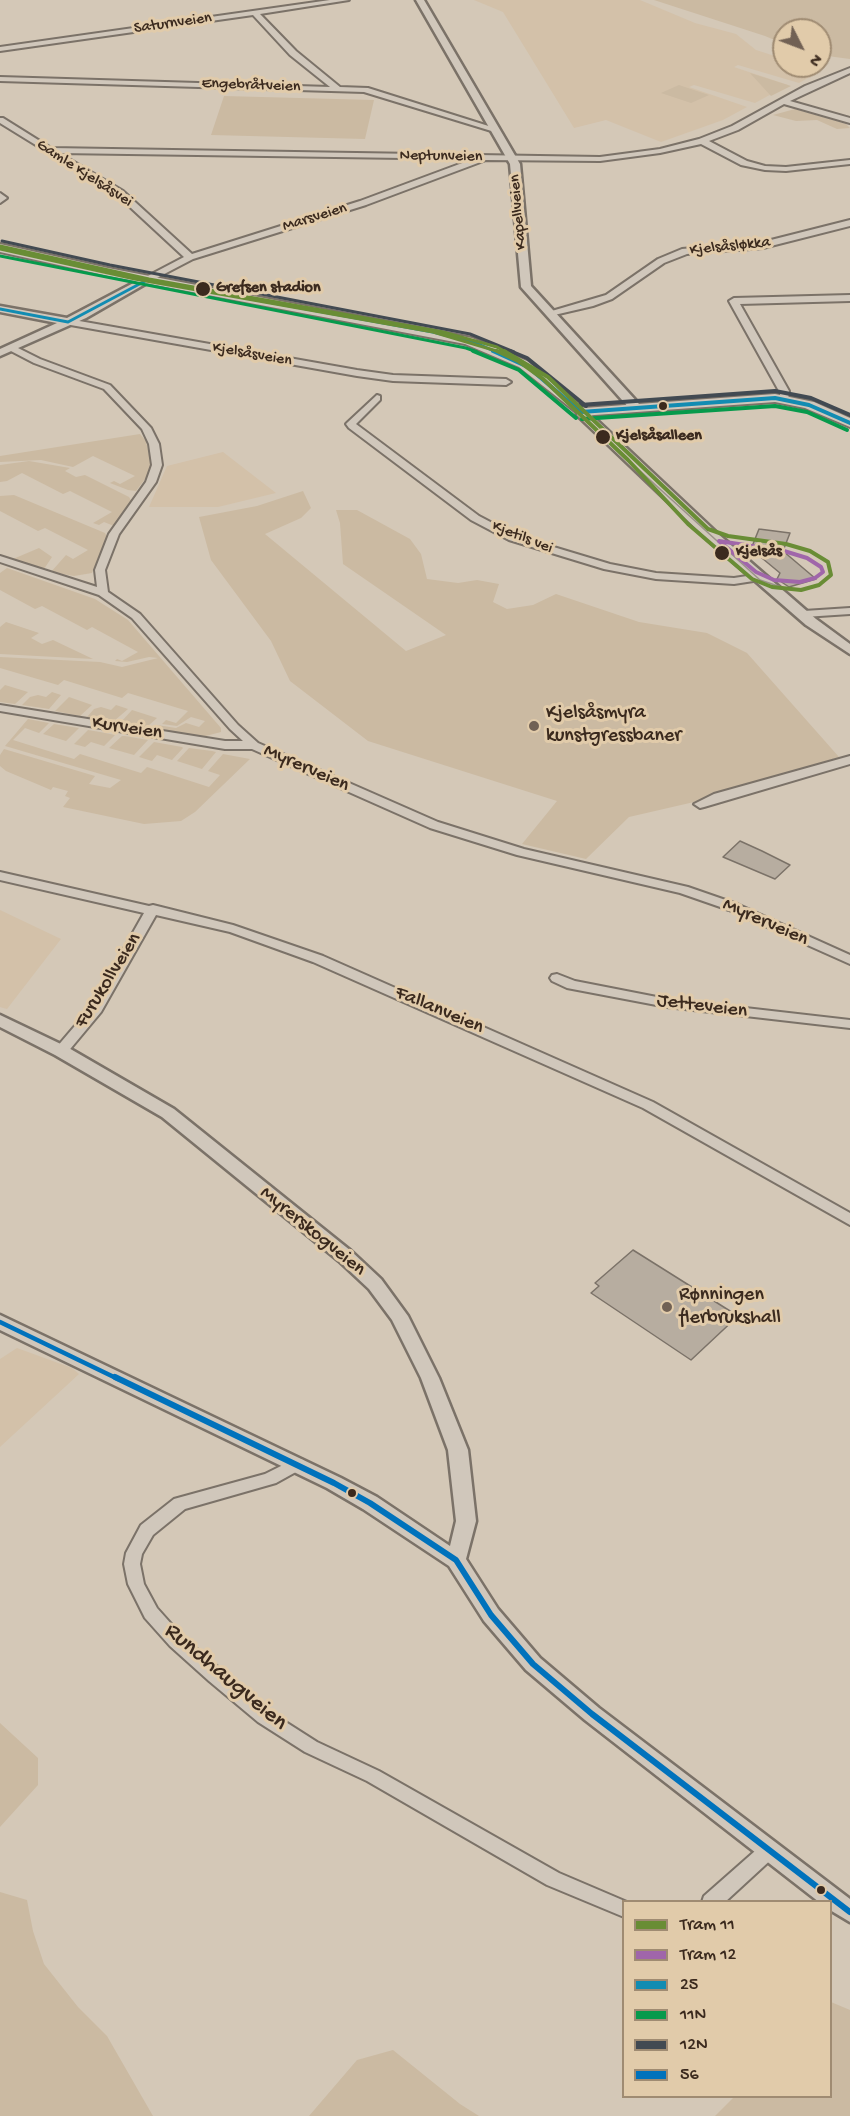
<!DOCTYPE html>
<html>
<head>
<meta charset="utf-8">
<style>
	body { margin:0 }
	#map { position:relative; width:850px; height:2116px; overflow:hidden; background:#d4c8b7; font-family:"Gochi Hand",sans-serif }
	canvas { display:block }
	.legend { position:absolute; left:622px; top:1900px; width:210px; height:198px; box-sizing:border-box; background:#e1cbaa; border:2px solid #9f8b72; margin:0; padding:8px 10px; list-style:none; font-size:18px; color:#3b2a1e }
	.legend li { display:flex; align-items:center; gap:12px; height:30px }
	.legend b { width:30px; border:2px solid #9f8b72 }
	.north { position:absolute; left:772px; top:18px; width:60px; height:60px; box-sizing:border-box; background:#e1cbaa; border:2px solid #9f8b72; border-radius:50%; rotate:132deg; font-size:16px; font-weight:700; line-height:24px; text-align:center; color:#3b2a1e }
	.north::after { content:''; display:block; margin:auto; width:21px; height:27px; background:#716154; clip-path:polygon(50% 0,100% 100%,50% 72%,0 100%) }
</style>
</head>
<body>
<div id="map">
<canvas width="850" height="2116"></canvas>
<ul class="legend">
<li><b style="height:8px;background:#698d35"></b>Tram 11</li>
<li><b style="height:8px;background:#a066aa"></b>Tram 12</li>
<li><b style="height:8px;background:#128cb2"></b>25</li>
<li><b style="height:8px;background:#069a4c"></b>11N</li>
<li><b style="height:8px;background:#424a52"></b>12N</li>
<li><b style="height:8px;background:#0072bc"></b>56</li>
</ul>
<div class="north">N</div>
</div>
<script>
const c = document.querySelector('canvas').getContext('2d');
c.lineJoin = 'round';
function fillPath(path, color) {
  c.fillStyle = color;
  c.fill(path, 'evenodd');
}
function shape(rows) {
  const path = new Path2D();
  for (const r of rows) {
    path.moveTo(r[0], r[1]);
    for (let i = 2; i < r.length; i += 2) path.lineTo(r[i], r[i + 1]);
  }
  return path;
}
function strokePath(path, color, width, dash) {
  c.strokeStyle = color;
  c.lineWidth = width;
  c.lineCap = dash ? 'butt' : 'round';
  c.setLineDash(dash || []);
  c.stroke(path);
}
function write(font, color, halo, rows, align = 'center') {
  c.font = font + ' "Gochi Hand",sans-serif';
  c.lineWidth = 6;
  c.setLineDash([]);
  c.textBaseline = 'middle';
  c.strokeStyle = halo;
  c.fillStyle = color;
  for (const [text, x, y, turn = 0] of rows) {
    c.save();
    c.translate(x, y);
    c.rotate((+turn || 0) * Math.PI / 180);
    c.textAlign = isNaN(turn) ? turn : align;
    if (halo) c.strokeText(text, 0, 0);
    c.fillText(text, 0, 0);
    c.restore();
  }
}
fillPath(shape([
	[474,0,640,0,695,23,736,34,756,50,784,59,784,66,804,66,821,71,799,83,738,65,734,67,788,85,755,103,694,85,689,87,747,107,723,120,661,142,606,120,574,128,503,12],
	[223,452,276,493,218,507,149,507,167,466],
	[0,910,61,939,7,1009,0,1007],
	[17,1348,72,1368,79,1374,0,1447,0,1359]
]), '#d3c1a9');
fillPath(shape([
	[654,0,850,0,850,59,820,55,820,30,784,30,784,44,765,36],
	[750,73,791,86,771,96],
	[679,85,709,95,691,103,661,93],
	[224,96,374,100,365,139,211,135],
	[795,109,846,124,850,128,837,129,817,120,796,121,773,115],
	[140,434,146,441,151,463,148,475,136,491,128,490,110,483,114,481,120,484,135,476,93,456,73,467,41,460,0,462,0,456],
	[29,461,70,468,65,471,76,477,85,475,129,497,132,502,114,526,104,522,99,525,93,523,112,512,70,491,63,494,22,473,7,481,0,482,0,465],
	[303,491,311,508,301,518,265,534,406,651,446,635,343,564,340,523,336,510,357,510,410,539,421,554,427,579,458,583,477,580,499,584,493,602,507,609,533,605,556,594,639,622,707,633,747,653,839,757,694,802,629,817,586,859,522,844,557,801,368,741,290,681,271,641,211,560,199,517,257,506],
	[14,495,105,533,107,537,92,573,74,576,51,572,66,555,73,559,88,550,45,528,38,531,0,511,0,496],
	[39,548,52,557,44,569,13,559],
	[7,568,95,599,128,620,221,728,221,732,202,737,156,729,157,725,176,728,186,723,199,727,205,721,191,717,177,726,162,724,166,720,176,723,188,711,128,693,122,698,64,680,58,685,0,668,0,657,100,662,122,667,158,658,149,657,127,662,115,661,117,659,122,661,138,652,92,627,87,630,42,606,35,609,0,590,0,573],
	[6,622,39,633,31,638,42,644,53,640,93,659,0,654,0,627],
	[5,685,28,692,15,704,0,702,0,690],
	[52,692,61,695,49,709,22,705,30,697,38,695,46,697],
	[69,697,92,705,80,716,55,711],
	[116,705,128,709,114,721,87,717,94,709,101,707,111,710],
	[132,710,157,718,147,727,121,722],
	[28,719,49,723,39,733,25,728,13,740,74,759,80,754,141,773,147,767,209,787,220,775,208,771,223,754,250,759,195,812,181,821,144,824,63,807,70,798,65,796,68,791,53,787,51,790,6,771,0,766,0,755,4,749,95,776,89,784,110,788,121,780,5,746],
	[54,724,79,728,66,741,43,734],
	[88,730,100,732,115,735,104,746,91,742,85,747,74,744],
	[122,736,125,736,148,740,134,755,109,748],
	[154,742,182,747,183,748,172,760,157,755,152,761,139,757],
	[189,748,212,751,216,752,202,769,177,761],
	[0,1723,38,1758,38,1785,0,1827],
	[0,1892,27,1900,33,1931,44,1964,78,2007,107,2036,153,2116,0,2116],
	[831,2002,850,2010,850,2116,715,2116,734,2097,830,2096],
	[393,2050,460,2104,479,2116,309,2116,357,2060]
]), '#cbbaa2');
const building = shape([
	[759,529,790,533,783,551,816,579,789,587,777,579,780,573,751,549,759,529],
	[740,841,762,851,790,865,775,879,723,857,740,841],
	[633,1250,738,1316,691,1360,591,1293,599,1286,595,1283,633,1250]
]);
fillPath(building, '#b7ada0');
strokePath(building, '#7b7268', 1.5);
const minor = shape([
	[330,0,349,0,260,14,296,51,340,87,368,88,498,129,498,133,364,92,0,81,0,77,330,87,290,55,253,15,0,51,0,47,330,0],
	[850,68,850,73,790,101,850,118,850,123,784,104,738,130,709,141,747,161,765,166,786,167,850,160,850,164,786,171,765,170,741,165,701,144,660,153,600,161,486,160,366,205,193,259,147,283,144,282,144,278,184,257,117,195,0,123,0,118,3,118,51,148,600,157,660,149,699,139,732,126,805,86,850,68],
	[59,153,473,159,360,201,192,254,123,191,59,153],
	[0,193,7,198,0,203,0,193],
	[850,220,850,226,763,248,687,254,664,263,612,299,593,306,550,316,545,313,606,295,658,259,682,249,763,242,850,220],
	[850,295,850,301,740,304,789,391,788,401,782,401,779,391,729,301,734,298,850,295],
	[68,319,357,370,393,375,506,379,511,382,506,385,393,381,357,376,65,324,63,322,68,319],
	[12,345,40,359,110,385,151,428,159,444,162,465,156,482,119,534,105,570,108,592,140,614,238,725,258,743,438,822,524,849,688,887,737,904,850,955,850,964,729,910,680,893,517,855,430,828,252,749,225,749,0,711,0,705,225,741,243,741,230,729,132,618,99,595,0,562,0,556,97,587,95,570,109,534,146,482,152,465,149,444,142,429,104,389,34,363,9,350,7,348,12,345],
	[377,395,380,396,380,400,356,424,479,516,517,536,610,564,656,573,734,578,760,574,765,577,760,580,734,584,656,579,604,569,509,540,471,520,349,428,346,424,348,422,377,395],
	[850,608,850,614,804,617,799,614,804,611,850,608],
	[850,756,850,764,704,807,700,808,694,804,714,794,850,756],
	[0,872,149,906,153,905,233,925,323,956,653,1102,850,1213,850,1225,643,1108,313,962,230,932,156,915,101,1012,66,1054,56,1054,54,1051,56,1048,91,1007,144,913,0,880,0,872],
	[557,974,575,981,667,999,850,1020,850,1028,667,1007,567,988,552,981,550,978,552,975,557,974],
	[297,1458,303,1460,305,1464,303,1468,276,1483,185,1509,153,1535,142,1554,140,1564,144,1584,157,1608,182,1636,270,1712,317,1742,379,1771,559,1873,627,1902,624,1902,624,1917,547,1885,367,1781,305,1752,258,1722,209,1681,170,1646,145,1618,128,1584,124,1564,126,1553,141,1525,174,1499,265,1474,297,1458],
	[769,1842,775,1844,778,1850,775,1856,725,1902,702,1902,704,1896,763,1844,769,1842]
]);
const tertiary = shape([
	[416,0,424,0,520,164,531,286,639,404,639,410,631,410,521,287,510,164,416,0],
	[143,278,152,280,86,318,0,356,0,349,57,323,0,312,0,306,67,318,143,278],
	[581,408,585,409,717,533,816,619,850,644,850,654,806,625,707,539,577,415,577,409,581,408],
	[0,1015,67,1047,174,1109,351,1251,381,1279,408,1316,439,1378,468,1450,476,1521,466,1559,498,1609,540,1658,599,1708,850,1899,850,1922,830,1910,830,1902,819,1902,585,1720,526,1670,484,1621,449,1566,363,1509,327,1488,0,1330,0,1315,341,1478,377,1497,450,1546,456,1521,448,1450,421,1378,392,1320,369,1289,339,1261,162,1117,55,1055,0,1027,0,1015]
]);
const secondary = shape([
	[0,244,108,268,472,338,527,361,584,408,775,394,814,402,850,418,850,427,805,408,775,402,581,416,519,367,465,344,108,276,0,252,0,244]
]);
strokePath(minor, '#7b7268', 4);
strokePath(tertiary, '#7b7268', 5);
strokePath(secondary, '#7b7268', 4);
fillPath(minor, '#d0c7bb');
fillPath(tertiary, '#d0c7bb');
fillPath(secondary, '#d0c7bb');
strokePath(shape([
	[628,460,760,580,787,589]
]), '#9a9289', 1.5);
strokePath(shape([
	[0,309,68,322,147,280,433,332,476,343,496,352]
]), '#128cb2', 3);
strokePath(shape([
	[493,351,528,367,581,412],
	[581,412,775,398,809,405,850,423]
]), '#128cb2', 4);
strokePath(shape([
	[0,256,466,348,477,352]
]), '#069a4c', 3);
strokePath(shape([
	[473,351,519,370,576,418],
	[582,419,775,406,807,412,847,430]
]), '#069a4c', 4);
strokePath(shape([
	[2,241,110,265,470,334,514,352]
]), '#424a52', 3);
strokePath(shape([
	[510,351,527,358,586,406],
	[580,405,775,391,811,398,850,415]
]), '#424a52', 4);
strokePath(shape([
	[0,1322,118,1379]
]), '#0072bc', 4.5);
strokePath(shape([
	[115,1377,334,1483,370,1503,456,1560,491,1615,533,1664,592,1714,850,1912]
]), '#0072bc', 6);
strokePath(shape([
	[0,246,149,279,443,332,497,347,506,352],
	[0,249,135,279,433,332,500,352]
]), '#698d35', 3);
strokePath(shape([
	[497,351,518,361,543,379,628,460,688,524,752,579,772,587,801,590,819,585,831,575,828,562,810,551,786,544,728,536,708,529,548,377,504,351]
]), '#698d35', 4);
strokePath(shape([
	[719,541,784,551,807,558,821,567,823,572,815,578,800,582,774,580,756,572,719,541]
]), '#a066aa', 4);
for (const [x, y, r, color] of [
	[203,289,8,"#3b2a1e"],
	[663,406,5,"#3b2a1e"],
	[603,437,8,"#3b2a1e"],
	[722,553,8,"#3b2a1e"],
	[534,726,6,"#716154"],
	[667,1307,6,"#716154"],
	[352,1493,5,"#3b2a1e"],
	[821,1890,5,"#3b2a1e"]
]) {
  const dot = new Path2D();
  dot.arc(x, y, r, 0, 2 * Math.PI);
  c.fillStyle = color;
  c.fill(dot);
  strokePath(dot, '#e1cbaa', 2);
}
write('16px', '#3b2a1e', '#e1cbaa', [
	["Saturnveien",173,24,-8],
	["Engebråtveien",251,86,2],
	["Neptunveien",441,157,1],
	["Gamle Kjelsåsvei",84,174,33],
	["Kapellveien",519,212,-95],
	["Marsveien",315,218,-17],
	["Kjelsåsløkka",730,247,-6],
	["Kjelsåsveien",252,355,10],
	["Kjetils vei",522,538,22]
]);
write('bold 16px', '#3b2a1e', '#e1cbaa', [
	["Grefsen stadion",216,289],
	["Kjelsåsalleen",616,437],
	["Kjelsås",736,553]
], 'left');
write('20px', '#3b2a1e', '#e1cbaa', [
	["Kjelsåsmyra",546,714],
	["kunstgressbaner",546,737],
	["Rønningen",679,1296],
	["flerbrukshall",679,1319]
], 'left');
write('20px', '#3b2a1e', '#e1cbaa', [
	["Kurveien",127,729,9],
	["Myrerveien",306,769,24],
	["Myrerveien",765,923,24],
	["Furukollveien",109,981,-58],
	["Jetteveien",702,1007,7],
	["Fallanveien",439,1011,23],
	["Myrerskogveien",312,1232,39]
]);
write('24px', '#3b2a1e', '#e1cbaa', [
	["Rundhaugveien",225,1678,40]
]);
</script>
</body>
</html>
